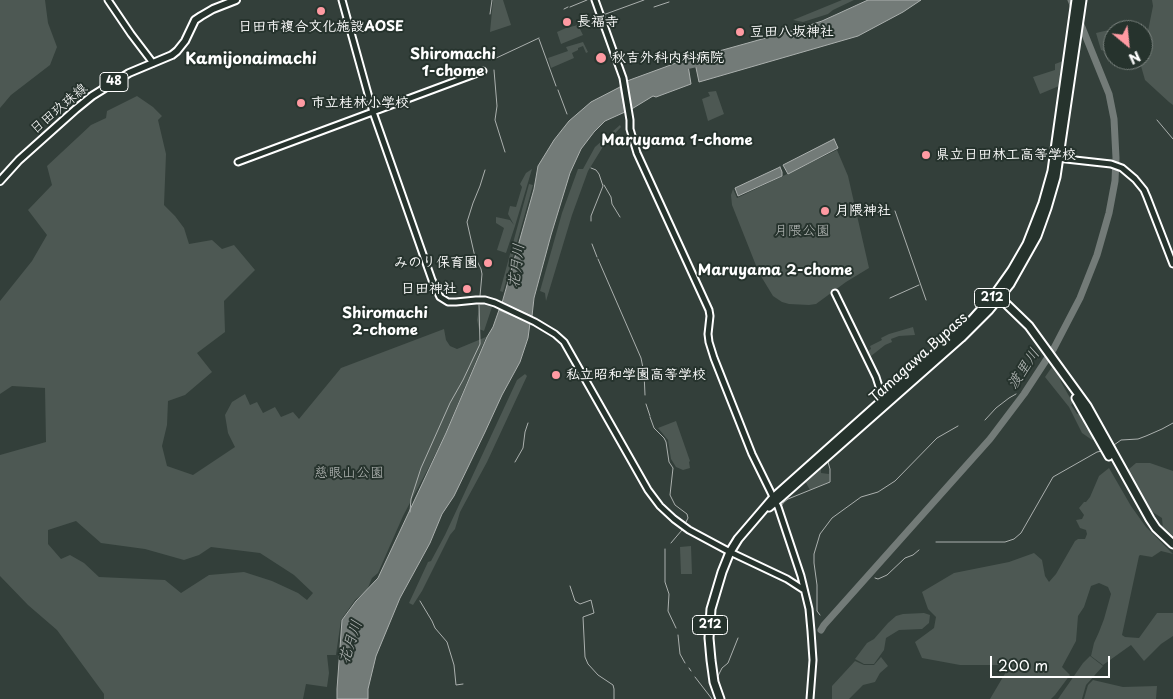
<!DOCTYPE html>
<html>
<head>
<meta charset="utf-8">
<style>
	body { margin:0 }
	#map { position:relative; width:1173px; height:699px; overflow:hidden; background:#333f3a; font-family:"Playpen Sans",sans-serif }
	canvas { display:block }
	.north { position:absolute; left:1103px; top:20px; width:50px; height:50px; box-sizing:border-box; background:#26332d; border:1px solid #7d8581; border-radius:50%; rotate:152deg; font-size:14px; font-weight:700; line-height:20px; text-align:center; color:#fff }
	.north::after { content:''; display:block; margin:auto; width:18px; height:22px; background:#ff9aa2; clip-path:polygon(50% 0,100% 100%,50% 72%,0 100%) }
	.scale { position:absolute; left:990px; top:656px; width:120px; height:22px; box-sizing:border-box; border:2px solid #fff; border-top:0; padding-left:6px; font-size:15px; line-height:18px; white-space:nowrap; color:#fff; -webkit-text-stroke:4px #26332d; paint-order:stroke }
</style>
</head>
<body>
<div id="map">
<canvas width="1173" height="699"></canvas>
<div class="north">N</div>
<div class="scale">200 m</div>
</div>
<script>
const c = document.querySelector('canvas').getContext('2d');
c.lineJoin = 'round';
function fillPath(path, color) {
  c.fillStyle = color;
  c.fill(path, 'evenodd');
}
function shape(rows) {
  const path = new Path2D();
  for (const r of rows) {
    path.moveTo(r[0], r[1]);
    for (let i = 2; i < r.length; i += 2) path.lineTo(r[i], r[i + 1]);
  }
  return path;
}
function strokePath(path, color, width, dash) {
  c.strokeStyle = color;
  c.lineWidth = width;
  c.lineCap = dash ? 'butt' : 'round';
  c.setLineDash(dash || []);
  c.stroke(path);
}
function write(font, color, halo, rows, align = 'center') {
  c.font = font + ' "Playpen Sans","Klee One",sans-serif';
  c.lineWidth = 4;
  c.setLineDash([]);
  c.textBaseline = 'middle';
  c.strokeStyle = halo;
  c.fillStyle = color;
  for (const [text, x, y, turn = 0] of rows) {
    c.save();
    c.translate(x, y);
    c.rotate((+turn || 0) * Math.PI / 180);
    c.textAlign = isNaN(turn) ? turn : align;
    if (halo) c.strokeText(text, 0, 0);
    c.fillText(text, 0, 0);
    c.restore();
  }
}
fillPath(shape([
	[0,0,45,0,48,23,57,47,50,65,11,95,0,108],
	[493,0,503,0,511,25,490,32],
	[842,0,854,0,833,10,828,14,803,22,793,20],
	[1152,0,1173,0,1173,105,1169,102,1145,80,1141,66,1153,6],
	[578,25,583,35,561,44,557,32,566,28],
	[1113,29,1116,30,1113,30,1113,54,1101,50,1096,33],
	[583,42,588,52,586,53,583,46,578,48,578,50,572,53,574,58,551,68,548,58,568,51,566,47],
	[1063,61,1059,86,1040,94,1033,77,1055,70,1055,64],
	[716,91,724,114,708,121,702,99,710,96,708,92],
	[137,96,153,107,162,116,158,120,166,154,164,205,175,216,184,228,189,244,212,240,222,249,234,245,255,270,224,301,225,332,197,353,212,372,185,395,168,401,167,425,162,446,167,466,193,475,235,447,228,433,225,415,232,402,245,394,250,405,257,402,263,413,275,407,281,417,293,412,299,419,341,368,444,329,446,340,450,346,457,349,486,337,445,434,430,465,403,516,378,573,372,578,367,590,355,600,341,620,336,655,327,655,329,673,327,687,306,684,303,699,104,699,104,694,57,630,28,605,0,576,0,455,46,442,45,388,12,386,0,394,0,301,32,261,47,235,28,210,52,185,47,166,91,125,106,118,107,111],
	[76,521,101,543,145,549,184,560,199,555,211,547,260,553,294,575,313,593,307,600,298,593,272,581,244,572,209,575,181,593,165,580,99,577,84,563,70,555,61,559,48,544,48,530],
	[620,125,621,127,604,145,588,171,572,215,546,301,545,293,540,291,562,213,578,169,583,169,595,147],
	[837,150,848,176,869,268,846,282,816,304,809,305,789,304,782,302,773,296,759,273,732,205,731,195,733,189,737,198],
	[532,169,515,226,506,253,497,250,504,228,496,223,496,217,510,220,514,225,508,214,510,206,516,207,522,187,520,184,526,173],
	[529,184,533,185,503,292,500,291],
	[480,304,487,304,492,307,484,331,479,329,477,320],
	[913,327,915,335,899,336,891,339,892,342,885,345,871,356,868,351,871,349,870,346,882,340,881,338,889,334],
	[1054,364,1058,370,1061,382,1073,403,1071,405,1077,414,1079,414,1087,429,1095,438,1092,440,1082,433,1069,407,1045,377],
	[525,374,527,376,487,462,460,512,455,529,450,535,422,591,413,605,409,603,428,562,431,561,445,535,517,380],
	[676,421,690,461,689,462,690,468,683,470,676,467,671,459,668,440,658,428],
	[1136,463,1150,463,1173,471,1173,538,1163,530,1162,518,1154,513,1148,508,1130,480,1129,469],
	[821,468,821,473,829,474,829,482,810,490,805,481],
	[1109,468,1131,506,1146,527,1173,554,1161,551,1152,557,1140,555,1139,556,1122,635,1125,637,1139,638,1157,613,1173,613,1173,636,1161,644,1144,661,1131,645,1103,665,1091,656,1094,643,1099,632,1104,619,1111,594,1108,587,1099,583,1091,586,1084,607,1078,616,1076,641,1062,667,1070,675,1055,695,1051,699,990,699,1010,665,960,665,922,658,915,642,934,628,936,617,928,609,922,592,954,573,1009,562,1034,553,1042,560,1045,576,1049,582,1056,574,1075,541,1078,539,1085,539,1087,534,1086,530,1080,528,1076,520,1082,519,1084,515,1079,508,1084,502,1086,502,1090,497,1099,476],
	[691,546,692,574,681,574,680,547],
	[924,613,930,615,929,623,922,629,899,630,886,638,884,650,874,664,864,664,855,659,867,643,874,639,888,623,896,616,903,614],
	[1090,656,1103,666,1086,685,1082,699,1058,699,1083,663],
	[881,657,888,666,880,673,875,682,863,685,849,699,832,699,832,686,855,661,864,665,874,665],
	[1093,680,1123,687,1157,686,1156,699,1084,699,1088,685]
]), '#4d5853');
const water = shape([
	[868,0,921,0,903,12,858,36,699,82,694,58,798,29,822,21,868,0],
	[687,59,691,84,656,97,653,96,630,110,627,81,687,59],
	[620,87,625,112,605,121,594,132,581,149,570,173,551,235,534,298,532,316,502,303,534,189,538,166,554,140,569,121,591,102,620,87],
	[834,139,838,148,788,174,783,165,834,139],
	[780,167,782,172,782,176,738,196,735,188,780,167],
	[499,310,530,323,528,338,520,362,502,395,485,432,454,496,442,514,430,543,400,598,376,656,368,689,368,699,337,699,337,689,342,620,356,601,378,578,446,433,487,337,493,327,499,310]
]);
fillPath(water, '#737b78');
strokePath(water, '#abb0ae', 1);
strokePath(shape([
	[570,7,587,0],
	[654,7,669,2],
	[564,9,568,7],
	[596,11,598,17],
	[490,14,492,0],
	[603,15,644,0],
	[539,39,556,86],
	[492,60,539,38],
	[494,70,497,106,495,120,505,152],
	[558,90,567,114],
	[1157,120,1173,139],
	[591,168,596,170,599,174,603,186,591,216,591,221],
	[604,185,611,197,612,204,620,217],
	[895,211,926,300],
	[592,244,597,257],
	[598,259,641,358,644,373,645,395],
	[480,296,482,274,481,269,475,257,467,222,473,203,480,186,485,170],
	[890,298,919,285],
	[646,404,650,416],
	[650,417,654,428,664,438,666,442,669,462,673,468,670,495,675,505,687,514,688,518,686,522],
	[985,420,996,408,1009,398,1016,394],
	[1114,445,1121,440,1138,439,1146,436,1162,429,1173,423],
	[515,462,523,448,525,432,528,423],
	[781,506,784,502,788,499,830,482,830,469,828,462],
	[410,512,411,499,421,468,450,403,463,380,480,344,479,305],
	[936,542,1005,542,1014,539,1021,533,1053,477,1097,452,1102,451],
	[671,543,682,530],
	[665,549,665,582,669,594,668,611,676,628],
	[875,578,878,579,887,575,905,558,913,555,919,550],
	[570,586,575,601,580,604,591,600,594,613,583,617,585,657,588,664,598,675,613,685,614,689,614,699],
	[420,601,432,621,435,628,447,642,454,665,456,685,463,684],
	[820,615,817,611,817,585,814,563,814,554,820,534,832,518,861,497,878,492,895,481,937,438,958,426],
	[678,635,680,654,685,663],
	[689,668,691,671],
	[695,677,712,699],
	[717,678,722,668,728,663,738,638]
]), '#abb0ae', 1);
strokePath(shape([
	[680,67,704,62],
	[821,630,824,625,990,439,1024,394,1054,348,1080,298,1097,255,1109,213,1115,181,1116,158,1114,119,1109,94,1071,0]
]), '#737b78', 7);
const minor = shape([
	[108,0,131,34,153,63],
	[342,0,373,112,432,280,440,297,448,302,456,302,476,300,485,300,495,303,535,322,555,334,564,342,648,490,660,506,674,519,689,530,730,552,787,579,804,590],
	[595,0,623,78,630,120,630,129,637,153,709,310,710,316,708,334,709,342,714,358,752,454,778,507,801,576,809,609,811,631,813,660,810,699],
	[1057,158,1111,164,1122,168,1135,179,1144,190,1147,197,1173,264],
	[238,162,483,71],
	[835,293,876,377,882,396,885,402]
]);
const major = shape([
	[0,181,19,160,76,109,92,96,129,73,172,55,177,51,185,41,195,20,201,16,213,9,236,0]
]);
const highway = shape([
	[997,295,1029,326,1087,406,1150,519,1156,528,1173,544],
	[1076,398,1109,456],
	[769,507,782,496,961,338,989,310,1010,284,1037,236,1047,208,1056,177,1082,0],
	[720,699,714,682,711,660,709,638,711,609,722,572,730,552,738,539,774,497,970,322,995,294,1012,270,1027,244,1043,203,1052,171,1076,0]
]);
strokePath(minor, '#fff', 9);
strokePath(major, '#fff', 10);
strokePath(highway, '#fff', 11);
strokePath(minor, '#26332d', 5);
strokePath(major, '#26332d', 6);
strokePath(highway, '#26332d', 7);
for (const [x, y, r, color] of [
	[321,11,5,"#ff9aa2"],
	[567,22,5,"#ff9aa2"],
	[740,32,5,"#ff9aa2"],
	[601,58,6,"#ff9aa2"],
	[301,103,5,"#ff9aa2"],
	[926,155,5,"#ff9aa2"],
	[825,211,5,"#ff9aa2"],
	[488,263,5,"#ff9aa2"],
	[467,289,5,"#ff9aa2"],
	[556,375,5,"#ff9aa2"]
]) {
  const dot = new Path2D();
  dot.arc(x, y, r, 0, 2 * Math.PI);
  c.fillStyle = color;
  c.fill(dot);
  strokePath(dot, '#26332d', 2);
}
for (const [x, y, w] of [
	[114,82,28],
	[992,298,35],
	[710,625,35]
]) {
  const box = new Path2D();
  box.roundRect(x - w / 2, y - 9.5, w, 19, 4);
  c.fillStyle = '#26332d';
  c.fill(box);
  strokePath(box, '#fff', 1);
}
write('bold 12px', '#fff', null, [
	["48",114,82],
	["212",992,298],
	["212",710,625]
]);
write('bold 14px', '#fff', '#26332d', [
	["長福寺",577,22],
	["日田市複合文化施設AOSE",321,27,"center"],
	["豆田八坂神社",750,32],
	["秋吉外科内科病院",612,58],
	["市立桂林小学校",311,103],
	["県立日田林工高等学校",936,155],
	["月隈神社",835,211],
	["みのり保育園",478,263,"right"],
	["日田神社",457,289,"right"],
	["私立昭和学園高等学校",566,375]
], 'left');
write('14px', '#fff', '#26332d', [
	["日田玖珠線",59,109,-40],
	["Tamagawa Bypass",919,358,-42]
]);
write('14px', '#b8bcba', '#26332d', [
	["月隈公園",802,231],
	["慈眼山公園",349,473]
]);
write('bold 15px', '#fff', '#26332d', [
	["Shiromachi",453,55],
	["1-chome",453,72],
	["Maruyama 1-chome",677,141],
	["Maruyama 2-chome",775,271],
	["Shiromachi",385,314],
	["2-chome",385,331]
]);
write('italic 15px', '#b9bdbc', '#26332d', [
	["花月川",517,266,-83],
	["渡里川",1024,369,-56],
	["花月川",351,642,-72]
]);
write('bold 16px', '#fff', '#26332d', [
	["Kamijonaimachi",251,60]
]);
</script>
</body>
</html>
